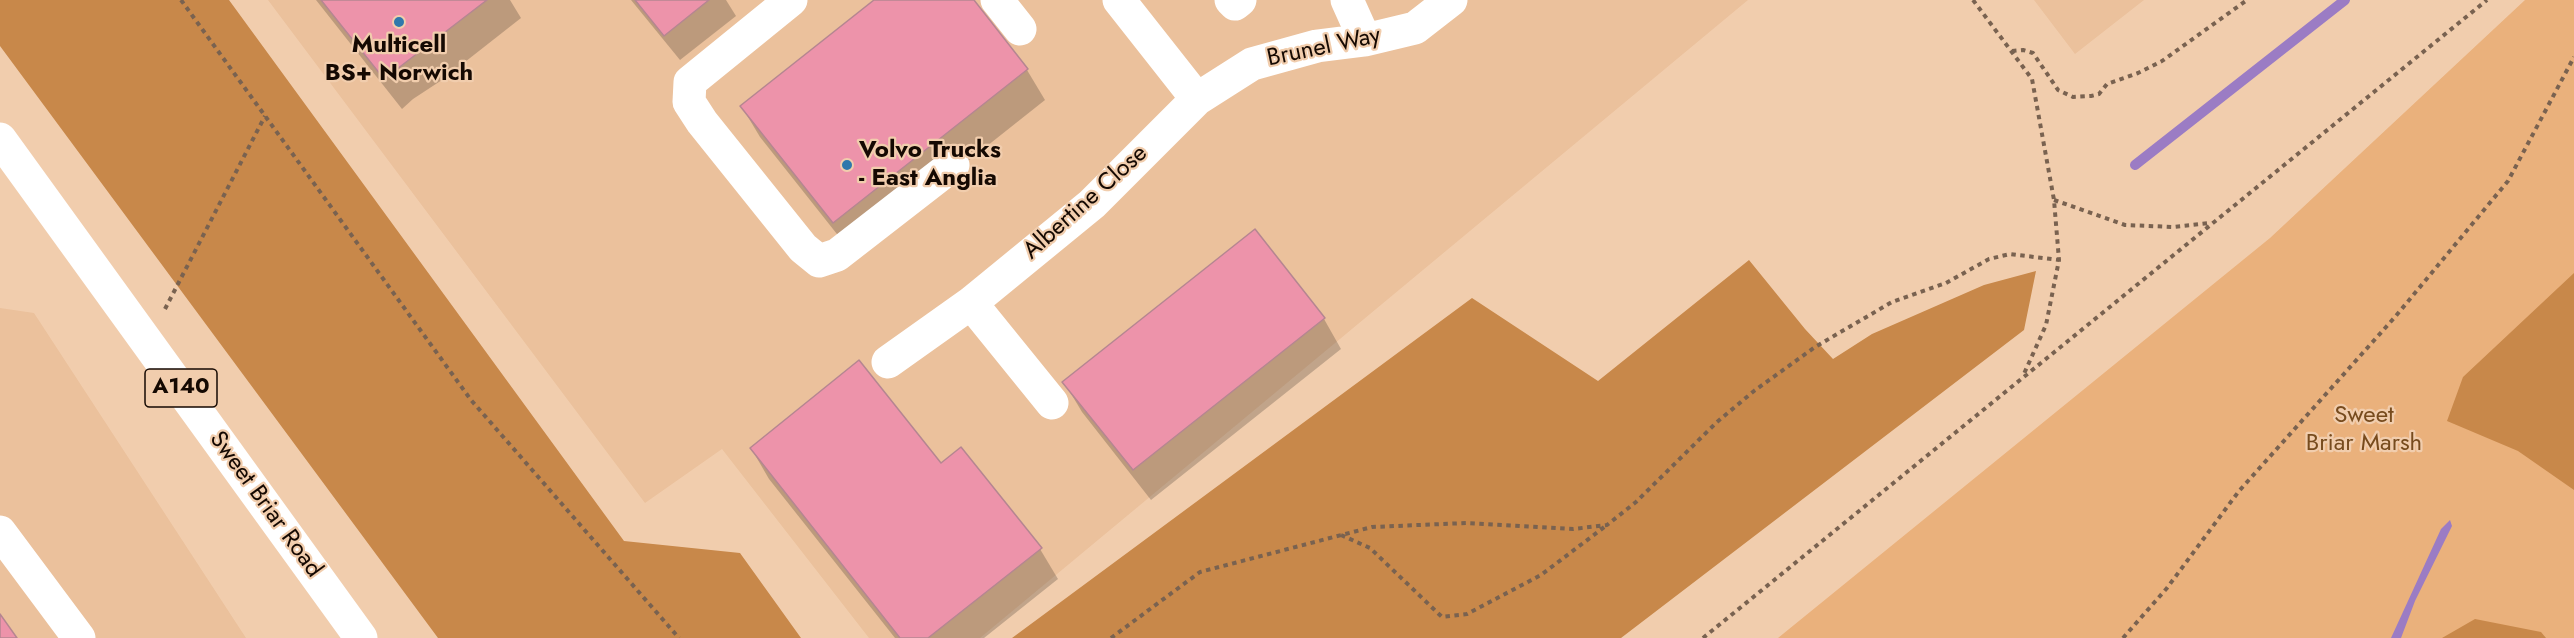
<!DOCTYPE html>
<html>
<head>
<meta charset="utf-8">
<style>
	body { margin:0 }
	canvas { display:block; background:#f1cdad }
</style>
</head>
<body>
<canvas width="2574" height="638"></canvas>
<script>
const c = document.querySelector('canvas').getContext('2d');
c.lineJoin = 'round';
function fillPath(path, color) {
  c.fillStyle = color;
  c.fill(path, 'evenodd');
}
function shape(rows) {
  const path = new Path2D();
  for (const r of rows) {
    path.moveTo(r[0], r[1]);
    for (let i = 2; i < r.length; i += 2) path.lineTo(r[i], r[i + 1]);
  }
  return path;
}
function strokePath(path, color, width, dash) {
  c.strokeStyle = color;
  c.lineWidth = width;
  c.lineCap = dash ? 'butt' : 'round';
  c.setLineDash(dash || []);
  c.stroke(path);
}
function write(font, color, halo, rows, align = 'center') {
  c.font = font + ' Jost,sans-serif';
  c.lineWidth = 4.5;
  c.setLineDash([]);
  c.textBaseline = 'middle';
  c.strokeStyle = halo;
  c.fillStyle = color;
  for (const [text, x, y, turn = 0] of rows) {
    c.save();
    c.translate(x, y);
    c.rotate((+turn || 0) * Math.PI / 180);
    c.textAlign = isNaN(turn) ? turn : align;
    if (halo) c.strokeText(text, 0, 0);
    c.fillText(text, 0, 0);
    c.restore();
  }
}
fillPath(shape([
	[268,0,1748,0,980,638,869,638,722,449,645,503],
	[2034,0,2144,0,2075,54],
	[0,308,34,313,246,638,0,638]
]), '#ebc19c');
fillPath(shape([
	[2525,0,2574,0,2574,638,1778,638,2270,238]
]), '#eab17c');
fillPath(shape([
	[0,0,229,0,624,541,740,553,801,638,438,638,0,46],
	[1749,260,1805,329,1833,359,1872,334,1984,285,2036,271,2024,330,1621,638,1012,638,1472,298,1598,381],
	[2574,273,2574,490,2518,451,2447,421,2463,377],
	[2475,619,2541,632,2546,638,2442,638]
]), '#c8884a');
fillPath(shape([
	[2450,520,2452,526,2415,601,2401,638,2391,638,2441,529]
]), '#9b7cc4');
fillPath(shape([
	[316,0,510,0,521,18,442,80,413,99,402,109],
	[631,0,726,0,736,16,680,60],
	[877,0,972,0,1027,70,1045,100,852,253,760,137,742,107],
	[1324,319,1341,349,1151,500,1082,412,1064,382],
	[751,448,1040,549,1058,579,984,638,895,638,769,479]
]), '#0003');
strokePath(shape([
	[2135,165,2345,0]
]), '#9b7cc4', 10);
const building = shape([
	[321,0,487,0,384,79,321,0],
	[635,0,709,0,664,36,635,0],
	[874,0,974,0,1028,69,833,223,740,106,874,0],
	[1255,229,1325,318,1133,470,1062,382,1255,229],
	[859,360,941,463,961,447,1042,548,928,638,900,638,750,448,859,360],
	[0,614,17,638,0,638,0,614]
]);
fillPath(building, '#ed93aa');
strokePath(building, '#b58691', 1.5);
strokePath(shape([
	[181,0,471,400,679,638],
	[1973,0,2032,79,2054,200,2059,260,2046,325,2023,376],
	[2012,51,2023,50,2033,53,2058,90,2073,97,2091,96,2099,94,2107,84,2138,73,2162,61,2247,0],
	[2054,200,2125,225,2173,227,2210,223],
	[165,309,265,116],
	[1341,535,1370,548,1442,617,1467,614,1541,575,1607,525],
	[1111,638,1200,572,1372,527,1466,523,1573,529,1607,525,1636,502,1717,422,1754,391,1815,347,1892,302,1946,283,1989,259,2010,254,2059,260],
	[1703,638,2487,0],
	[2123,638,2167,588,2239,491,2395,317,2508,181,2574,57]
]), '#796250', 4, [4.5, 4.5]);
strokePath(shape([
	[791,0,690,82,689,102,702,122,803,248,819,261,837,255,953,165],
	[997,0,1020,29],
	[1119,0,1197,99],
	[1231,0,1235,4,1240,0],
	[1347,0,1365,40],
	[971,303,1052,403],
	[888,362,971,303,1092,204,1197,99,1252,64,1317,46,1365,40,1415,28,1451,0],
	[0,532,79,638]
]), '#fff', 33);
strokePath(shape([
	[0,139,361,638]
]), '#fff', 33);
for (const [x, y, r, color] of [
	[399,22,6,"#2f78ac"],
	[847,165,6,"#2f78ac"]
]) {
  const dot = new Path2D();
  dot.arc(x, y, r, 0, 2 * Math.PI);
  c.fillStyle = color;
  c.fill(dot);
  strokePath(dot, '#f1cdad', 2);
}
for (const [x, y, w] of [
	[181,388,72]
]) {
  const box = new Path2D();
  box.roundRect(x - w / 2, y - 19, w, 38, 4.5);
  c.fillStyle = '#f1cdad';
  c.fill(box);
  strokePath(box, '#150902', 1.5);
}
write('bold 22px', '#150902', null, [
	["A140",181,388]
]);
write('bold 24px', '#150902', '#f1cdad', [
	["Multicell",399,46],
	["BS+ Norwich",399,74],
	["Volvo Trucks",859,151,"left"],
	["- East Anglia",859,179,"left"]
]);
write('24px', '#150902', '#f1cdad', [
	["Brunel Way",1324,48,-12],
	["Albertine Close",1086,203,-42],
	["Sweet Briar Road",265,505,54]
]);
write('24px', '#774b1d', '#f1cdad', [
	["Sweet",2364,416],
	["Briar Marsh",2364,444]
]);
</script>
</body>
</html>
